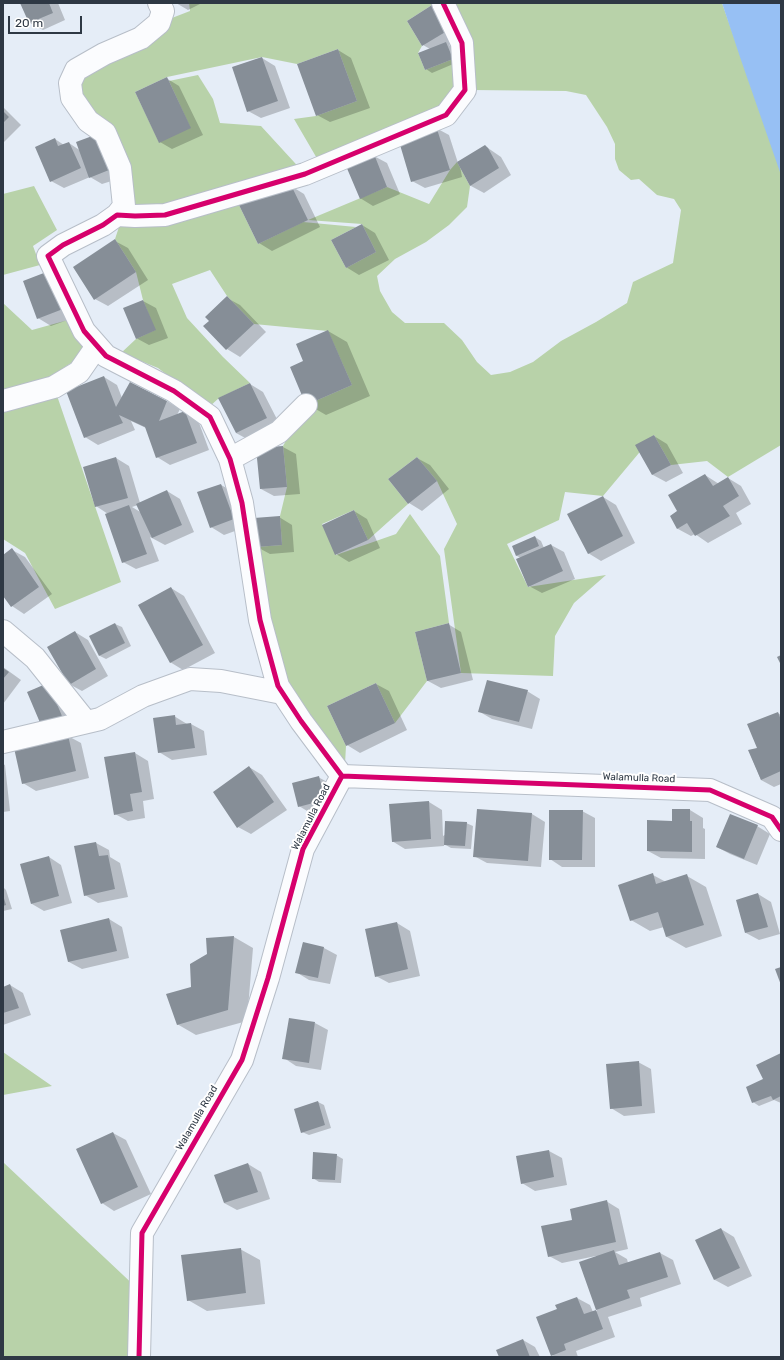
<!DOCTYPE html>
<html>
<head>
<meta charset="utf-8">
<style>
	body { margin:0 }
	#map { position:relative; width:784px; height:1360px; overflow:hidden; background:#e5edf7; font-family:Rubik,sans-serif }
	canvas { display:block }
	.frame { position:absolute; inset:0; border:4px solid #2e3844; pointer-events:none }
	.scale { position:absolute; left:8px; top:16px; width:74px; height:18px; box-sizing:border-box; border:2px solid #2e3844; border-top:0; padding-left:5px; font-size:12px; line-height:14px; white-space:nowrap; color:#2e3844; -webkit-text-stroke:3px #fff; paint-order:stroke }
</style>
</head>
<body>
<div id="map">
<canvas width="784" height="1360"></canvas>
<div class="frame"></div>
<div class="scale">20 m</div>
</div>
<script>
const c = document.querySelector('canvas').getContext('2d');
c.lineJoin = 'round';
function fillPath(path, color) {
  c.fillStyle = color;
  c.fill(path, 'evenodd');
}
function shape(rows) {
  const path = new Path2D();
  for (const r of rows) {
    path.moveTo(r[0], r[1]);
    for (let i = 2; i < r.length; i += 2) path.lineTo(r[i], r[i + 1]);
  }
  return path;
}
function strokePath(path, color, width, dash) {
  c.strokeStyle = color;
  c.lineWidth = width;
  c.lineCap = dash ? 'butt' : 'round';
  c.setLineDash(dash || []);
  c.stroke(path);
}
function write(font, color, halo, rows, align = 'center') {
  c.font = font + ' Rubik,sans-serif';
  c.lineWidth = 4;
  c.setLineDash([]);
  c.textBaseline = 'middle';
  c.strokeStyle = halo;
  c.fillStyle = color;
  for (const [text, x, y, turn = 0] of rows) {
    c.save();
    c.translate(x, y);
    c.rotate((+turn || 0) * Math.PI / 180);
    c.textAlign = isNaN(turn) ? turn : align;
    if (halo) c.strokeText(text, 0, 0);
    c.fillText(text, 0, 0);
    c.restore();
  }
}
fillPath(shape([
	[189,3,430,3,432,5,407,21,422,46,418,53,425,70,453,59,465,90,446,115,322,167,294,119,316,116,357,101,338,49,297,64,262,57,167,77,135,92,159,142,190,127,169,81,198,75,213,99,220,123,261,126,305,174,135,216,120,171,88,121,76,70,159,23,190,11],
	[443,3,722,3,781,171,781,445,728,477,707,461,671,465,654,435,603,496,565,492,559,520,507,544,528,587,606,575,574,603,555,636,553,676,461,673,444,549,457,524,437,481,417,457,388,479,408,504,368,540,354,510,322,524,336,555,396,534,410,514,440,556,449,623,415,632,427,681,395,723,376,683,327,706,346,746,345,764,285,684,267,620,256,547,282,545,280,516,287,487,283,446,306,405,352,385,328,331,254,324,227,296,210,270,172,284,187,318,223,357,250,383,219,398,209,407,158,368,121,353,136,339,155,330,143,300,136,272,115,239,121,221,237,201,258,244,303,222,356,227,331,240,346,268,376,252,362,224,308,220,387,187,429,204,450,170,457,162,470,186,467,207,449,225,426,242,395,259,377,276,380,291,392,312,405,323,444,323,462,340,477,362,491,375,510,372,533,362,561,341,596,322,627,303,633,282,673,263,681,210,674,199,657,195,639,179,631,180,619,170,615,159,615,144,607,127,586,95,566,91,472,90],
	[34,186,57,230,33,246,40,265,3,275,3,194],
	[3,303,32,330,68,320,97,346,45,380,3,392],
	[54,387,121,582,55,609,25,553,3,539,3,401],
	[3,1052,52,1086,3,1095],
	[3,1162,140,1291,139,1357,3,1357]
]), '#b8d2a9');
fillPath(shape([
	[722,3,781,3,781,175,741,60]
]), '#97c0f4');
fillPath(shape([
	[21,3,58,3,65,20,43,30,30,23],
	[176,3,202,3,188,10],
	[432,7,459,39,449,45,452,47,458,62,432,73,426,69,430,49,423,45],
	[338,50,351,58,370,108,330,122,317,115],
	[262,58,275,66,290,108,261,118,248,111],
	[166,78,179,86,203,135,172,149,160,142],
	[3,107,21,125,3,143],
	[436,128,449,135,458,163,485,146,501,157,511,175,484,193,471,186,460,166,462,177,425,188,412,181],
	[55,139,64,145,69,143,121,178,102,184,90,177,64,188,51,181],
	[374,156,387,163,400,194,373,206,360,198],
	[291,186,304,194,320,227,272,251,259,243,258,193],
	[362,225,375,233,389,260,359,275,346,267],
	[115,241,128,248,148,280,108,306,95,299],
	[24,281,76,317,51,326,38,318],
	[227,298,240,305,266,332,240,357,227,349,205,327,210,321],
	[143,301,156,308,168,338,149,345,136,338],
	[328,331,347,342,370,396,326,415,307,404,305,362],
	[104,377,117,385,122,398,167,401,180,409,177,415,185,413,198,420,209,450,170,465,157,457,146,428,131,421,135,430,98,445,85,437],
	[250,384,263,392,280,425,249,440,236,433],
	[654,436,667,444,683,473,666,482,653,475,637,446],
	[283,447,296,454,300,494,274,496,261,489],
	[116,458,129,466,140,503,167,491,180,499,194,532,165,545,150,537,159,561,136,569,123,562,108,514,96,506],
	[138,505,142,513,132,507],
	[417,458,430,465,449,489,422,511,409,503],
	[705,475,719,484,728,478,741,486,751,504,736,513,742,524,708,543,695,534,691,536,678,529,671,516,679,512],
	[221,485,234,492,246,527,224,535,211,527],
	[603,497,616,505,635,543,601,561,588,553],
	[354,511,367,519,380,548,349,562,336,554],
	[279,517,292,525,294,552,270,554,257,547],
	[535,537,541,541,544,548,551,545,564,552,575,579,542,593,529,586,521,558,517,556,513,547],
	[12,550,25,557,52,594,24,614,12,606,3,594,3,556],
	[171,588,184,596,215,653,183,670,170,662],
	[115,624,122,627,131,646,106,659,100,656,90,636],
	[448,624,461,632,473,680,441,688,428,681,416,632],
	[75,632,88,640,108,676,82,691,69,684],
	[3,667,21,680,3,704],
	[48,684,74,724,55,732],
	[376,684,389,691,407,730,360,753,347,745],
	[527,691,540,699,532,729,492,719,480,712],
	[778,713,781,715,781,784,774,787,761,780,749,751,759,748],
	[174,716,187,724,191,724,204,731,207,755,172,760,159,752],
	[68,736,81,743,89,778,36,791,23,783],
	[135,753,148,761,154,799,143,801,145,818,128,821,115,814],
	[3,764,5,765,10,811,3,812],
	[249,767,262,775,287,810,251,834,238,827],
	[318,777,331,784,312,814,299,806],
	[429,802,442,810,443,836,466,823,473,826,471,849,451,848,444,844,444,846,405,849,392,841,391,805],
	[478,810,532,814,545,822,541,867,487,863,474,856],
	[673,810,690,810,703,818,703,828,705,829,705,859,661,858,648,851,673,822],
	[582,811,595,818,595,867,562,867,550,859],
	[757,826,770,834,757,865,730,854,717,847],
	[96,843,109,850,110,857,120,863,128,897,98,903,85,895],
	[49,857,61,865,72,903,44,911,32,904],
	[653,875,666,882,687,876,706,887,722,936,686,948,667,937,664,927,650,931,631,920],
	[3,887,6,890,12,909,3,911],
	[758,894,771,902,780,934,759,940,746,933],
	[109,919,122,927,129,958,82,969,69,962,61,931],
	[397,923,410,931,420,976,389,983,376,976],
	[234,937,253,948,247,1021,196,1035,177,1024,192,988,208,955],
	[303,943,324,948,337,955,330,984,309,980,296,972],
	[10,985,23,993,31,1015,3,1025,3,988],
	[315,1023,328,1030,321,1070,296,1066,284,1058],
	[781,1055,781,1103,774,1100,759,1106,753,1102,763,1080],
	[638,1062,651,1069,655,1113,624,1116,611,1108],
	[318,1102,324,1105,331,1128,309,1135,302,1132],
	[113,1133,126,1140,151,1194,114,1211,102,1203,77,1149],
	[549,1151,562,1158,567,1185,535,1191,522,1183],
	[336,1155,343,1159,341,1183,319,1182,313,1178],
	[248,1164,261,1172,270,1199,237,1210,224,1203],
	[606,1201,619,1209,628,1249,615,1252,627,1259,628,1263,660,1253,673,1260,681,1284,640,1298,642,1306,608,1317,615,1337,576,1351,578,1357,555,1357,552,1355,558,1310,577,1298,590,1305,593,1312,597,1311,581,1263,596,1258,596,1256,562,1263,549,1256,573,1221],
	[721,1229,734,1237,752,1276,728,1287,715,1280],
	[240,1249,260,1260,265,1304,207,1311,188,1300],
	[523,1340,535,1347,540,1357,500,1357]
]), '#0003');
fillPath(shape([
	[20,3,49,3,53,13,29,23],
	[432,5,447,31,422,46,407,21],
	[446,42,453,59,425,70,418,53],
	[338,49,357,101,316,116,297,64],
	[262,57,278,101,247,112,232,67],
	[167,77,191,128,159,143,135,92],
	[3,111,9,117,3,123],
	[436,126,450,170,411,182,398,138],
	[95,135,109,170,89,178,76,142],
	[55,138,58,146,69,142,81,168,50,182,35,147],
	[485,145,488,148,499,168,470,186,457,162],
	[374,154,387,187,360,199,346,166],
	[291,185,308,220,258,244,237,201,258,191,261,199],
	[362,224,376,252,346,268,331,240],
	[115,239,136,272,94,300,73,267],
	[49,271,63,309,37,319,23,281],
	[227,296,254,324,226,350,203,326,209,321,205,317],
	[143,300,156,330,136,339,123,308],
	[328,330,352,385,306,405,290,367,303,361,296,344],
	[104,376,116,407,130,382,167,401,159,421,185,411,197,443,156,458,145,427,119,415,123,423,84,438,66,391],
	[250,383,267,418,236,433,218,398],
	[654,435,671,465,652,475,635,445],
	[283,446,287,487,260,489,256,448],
	[116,457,128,498,95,507,83,467],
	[417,457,437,481,408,504,388,479],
	[705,474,713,486,728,477,739,496,723,506,730,516,695,536,687,523,677,529,670,516,677,511,668,495],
	[221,484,234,519,210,528,197,492],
	[167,490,182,525,152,538,136,504],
	[603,496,623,536,588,554,567,514],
	[129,505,147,554,122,563,105,514],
	[354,510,368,540,335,555,322,525],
	[280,516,282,545,256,547,254,518],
	[535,536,539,546,516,556,512,546],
	[551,544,563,571,528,587,516,559],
	[12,548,39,587,11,607,3,596,3,555],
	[171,587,203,645,170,663,138,605],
	[115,623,125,643,99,656,89,636],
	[449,623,461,673,427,681,415,632],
	[75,631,96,669,69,685,47,647],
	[781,655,781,665,777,657],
	[3,668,9,672,3,679],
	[487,680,528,690,519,722,478,712],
	[48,683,62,716,41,725,27,692],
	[376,683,395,723,346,746,327,706],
	[778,712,781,720,781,771,761,780,748,750,757,748,747,724],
	[175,715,176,725,191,723,195,748,158,753,153,718],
	[68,735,76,771,22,784,14,748],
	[135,752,142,792,130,794,133,811,114,815,104,757],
	[249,766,274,802,237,828,213,792],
	[319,776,325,800,298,807,292,783],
	[429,801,431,839,392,842,389,804],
	[477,809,532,813,528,861,473,857],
	[672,809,690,809,690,821,692,821,692,852,647,851,647,820,672,821],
	[549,810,583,810,582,860,549,860],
	[730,814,758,825,744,859,716,847],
	[445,821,467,822,465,846,444,845],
	[96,842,99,856,108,855,115,889,84,896,74,846],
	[49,856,59,896,31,904,20,864],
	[653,873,656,884,687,874,704,925,666,937,658,912,630,921,618,885],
	[758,893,768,927,745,933,736,900],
	[3,895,6,905,3,906],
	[109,918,117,951,68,962,60,930],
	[397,922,408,969,375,977,365,929],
	[234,936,228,1010,177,1025,166,994,191,987,190,964,207,954,206,938],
	[303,942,324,947,318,978,295,973],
	[781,967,781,985,775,969],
	[10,984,19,1008,3,1013,3,987],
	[289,1018,315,1022,309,1063,282,1059],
	[781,1053,781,1096,773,1100,771,1096,752,1103,746,1087,763,1079,756,1065],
	[639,1061,642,1106,610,1109,606,1064],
	[318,1101,325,1125,301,1133,294,1109],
	[113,1132,138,1187,101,1204,76,1149],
	[549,1150,554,1177,521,1184,516,1156],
	[313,1152,337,1154,335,1180,312,1179],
	[248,1163,258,1192,224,1203,214,1175],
	[607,1200,616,1242,548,1257,541,1226,572,1220,570,1209],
	[721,1228,740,1268,714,1280,695,1240],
	[241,1248,246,1293,187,1301,181,1255],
	[614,1250,619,1265,660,1252,668,1277,627,1290,630,1298,596,1310,579,1262],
	[577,1297,584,1314,596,1310,603,1329,564,1344,566,1350,551,1356,536,1317,557,1309,555,1305],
	[523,1339,530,1357,499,1357,496,1350]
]), '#868e97');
const minor = shape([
	[117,215,124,206,120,168,105,133,88,121,72,98,70,83,76,70,104,54,141,38,159,23,163,11,159,3],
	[3,401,54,387,79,372,97,346],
	[230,459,279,432,306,405],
	[3,631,35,658,86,722],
	[3,742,100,719,143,696,190,679,221,681,282,693],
	[342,776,301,721,278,686,260,620,242,503,230,459,210,417,174,391,106,356,84,331,48,256,63,245,103,225,117,215,135,216,165,215,305,174,446,115,465,90,462,43,443,3],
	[139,1357,142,1233,242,1060,268,978,303,849,342,776,710,790,772,817,781,830]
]);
strokePath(minor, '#b7bec8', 24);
strokePath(minor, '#fbfcfe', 22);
strokePath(shape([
	[342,776,301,721,278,686,260,620,242,503,230,459,210,417,174,391,106,356,84,331,48,256,63,245,103,225,117,215,135,216,165,215,305,174,446,115,465,90,462,43,443,3],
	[139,1357,142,1233,242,1060,268,978,303,849,342,776,710,790,772,817,781,830]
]), '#d6006c', 5);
write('10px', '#2e3844', '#fff', [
	["Walamulla Road",639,778,2],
	["Walamulla Road",311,817,-63],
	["Walamulla Road",197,1118,-60]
]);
</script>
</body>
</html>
